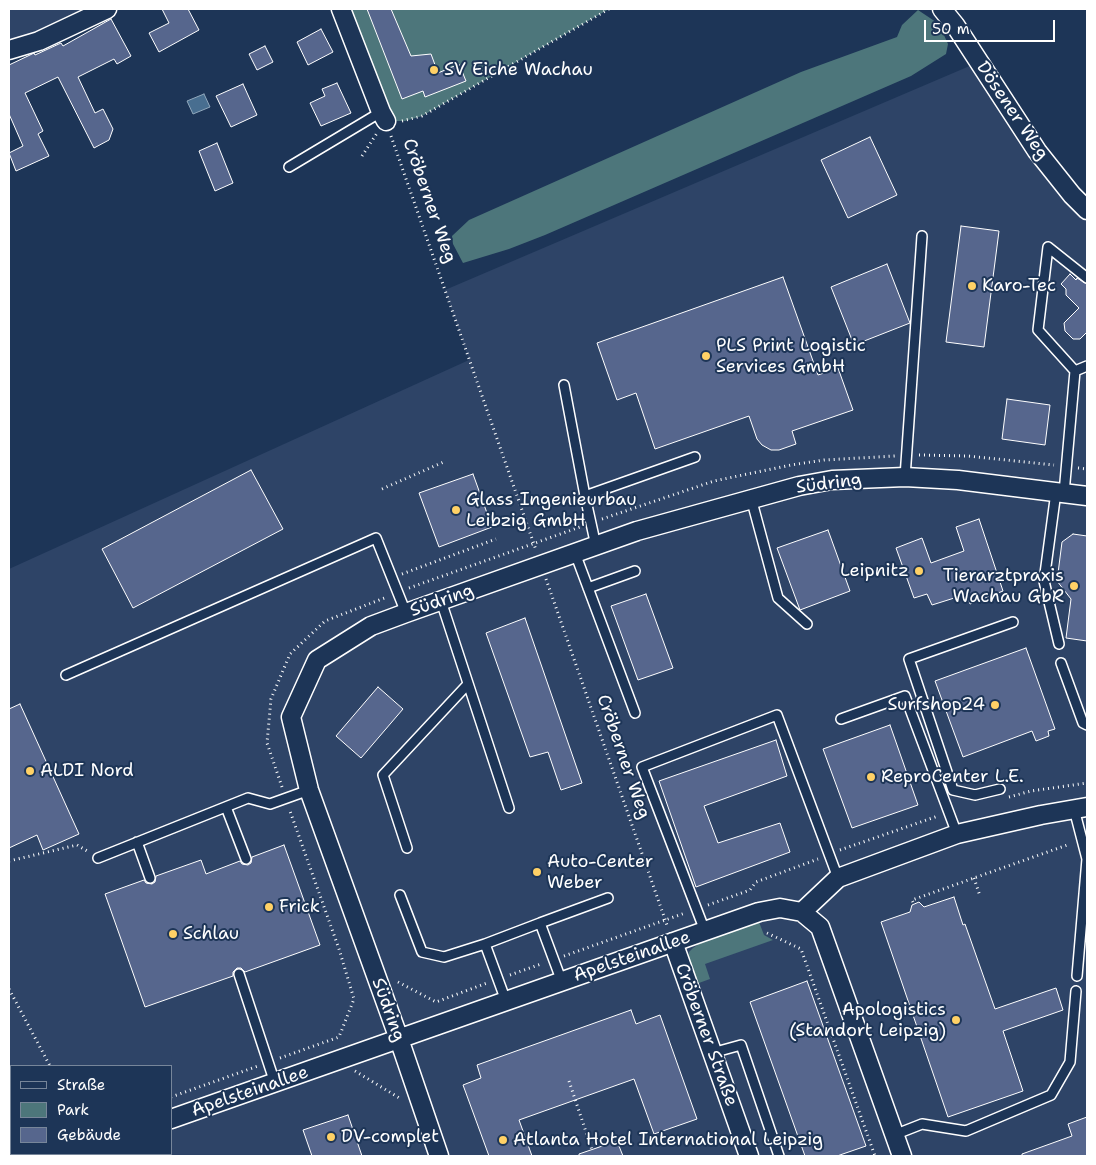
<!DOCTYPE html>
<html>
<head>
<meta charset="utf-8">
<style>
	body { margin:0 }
	#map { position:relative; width:1096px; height:1165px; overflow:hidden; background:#1d3557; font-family:"Shantell Sans",sans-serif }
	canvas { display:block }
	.frame { position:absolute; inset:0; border:10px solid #fff; pointer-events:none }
	.legend { position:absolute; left:10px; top:1065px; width:162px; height:90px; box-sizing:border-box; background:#1d3557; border:1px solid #77869a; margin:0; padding:6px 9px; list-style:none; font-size:15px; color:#fff }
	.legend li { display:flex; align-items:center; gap:10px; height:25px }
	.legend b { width:25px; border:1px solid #77869a }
	.scale { position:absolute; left:924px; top:20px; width:131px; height:22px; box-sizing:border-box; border:2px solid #fff; border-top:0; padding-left:6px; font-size:15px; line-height:18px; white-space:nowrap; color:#fff; -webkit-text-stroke:4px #1d3557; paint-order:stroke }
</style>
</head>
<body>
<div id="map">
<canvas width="1096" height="1165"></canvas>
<div class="frame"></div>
<ul class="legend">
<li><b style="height:6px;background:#1d3557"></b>Straße</li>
<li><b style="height:14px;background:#4d767b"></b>Park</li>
<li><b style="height:14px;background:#56668d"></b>Gebäude</li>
</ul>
<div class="scale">50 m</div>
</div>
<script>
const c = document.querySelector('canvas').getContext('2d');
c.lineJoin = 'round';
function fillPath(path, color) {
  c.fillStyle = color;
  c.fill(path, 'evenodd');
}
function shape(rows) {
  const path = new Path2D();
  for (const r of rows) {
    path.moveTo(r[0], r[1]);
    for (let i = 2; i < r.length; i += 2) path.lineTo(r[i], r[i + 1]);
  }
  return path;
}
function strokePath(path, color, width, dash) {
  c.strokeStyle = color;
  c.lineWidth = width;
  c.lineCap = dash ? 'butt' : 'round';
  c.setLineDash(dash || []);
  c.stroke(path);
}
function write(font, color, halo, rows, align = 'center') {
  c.font = font + ' "Shantell Sans",sans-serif';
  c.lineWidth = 4;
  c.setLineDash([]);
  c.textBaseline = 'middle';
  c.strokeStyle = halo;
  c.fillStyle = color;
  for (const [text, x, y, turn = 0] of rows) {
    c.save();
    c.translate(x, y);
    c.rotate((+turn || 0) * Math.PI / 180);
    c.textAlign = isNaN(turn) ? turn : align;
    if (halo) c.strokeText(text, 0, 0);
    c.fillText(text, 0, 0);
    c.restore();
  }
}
fillPath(shape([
	[9,9,107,9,15,40,9,38],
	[979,62,1087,210,1087,1156,27,1156,26,1154,171,1154,171,1066,11,1066,11,1112,9,1105,9,569,469,360,445,290]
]), '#2e4467');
fillPath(shape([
	[341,9,609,9,422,116,405,121,386,121],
	[918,10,939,24,948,44,946,54,911,76,545,235,509,249,463,263,453,244,452,236,469,220,801,72,897,37,902,25],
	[759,922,764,935,773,940,705,964,710,979,696,984,688,958,689,952,693,948,699,944]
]), '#4d767b');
const water = shape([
	[204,94,210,107,193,114,187,101,204,94]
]);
fillPath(water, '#486e90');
strokePath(water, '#91a8bc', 1);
const building = shape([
	[162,9,188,9,199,30,159,52,149,33,169,23,162,9],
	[367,9,391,9,411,56,431,54,438,73,459,64,466,81,425,97,423,91,402,99,367,9],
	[111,19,131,56,117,64,114,59,78,77,95,113,103,109,113,129,109,140,94,148,58,77,25,93,43,131,38,134,49,156,16,171,9,153,23,146,9,114,9,65,30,55,34,53,35,55,61,43,63,46,111,19],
	[321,29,333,52,308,65,297,42,321,29],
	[265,46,273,62,257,70,249,54,265,46],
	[337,83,351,113,321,126,310,103,325,96,322,89,337,83],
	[243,84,257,115,231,127,216,96,243,84],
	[870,137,897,195,848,218,821,160,870,137],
	[217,143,233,183,215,191,199,151,217,143],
	[961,226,999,231,984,347,946,342,961,226],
	[887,264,910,323,854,345,831,287,887,264],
	[1070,274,1076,280,1077,278,1087,284,1087,332,1080,339,1073,339,1065,331,1064,323,1079,308,1066,295,1066,289,1061,284,1070,274],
	[783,277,818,375,838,368,853,410,792,431,796,444,779,450,771,450,762,445,757,439,749,416,655,449,636,393,617,400,597,343,783,277],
	[1007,399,1050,405,1045,445,1002,439,1007,399],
	[251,470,283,529,133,608,102,549,251,470],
	[473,474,492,527,439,547,419,493,473,474],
	[979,519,1003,591,970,604,967,594,932,605,927,594,914,598,896,548,922,538,931,563,964,551,956,527,979,519],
	[828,530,850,591,800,610,777,548,828,530],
	[1073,534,1087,536,1087,641,1066,638,1071,599,1057,581,1062,542,1073,534],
	[646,594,673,668,638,680,611,606,646,594],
	[525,618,582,783,561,790,548,752,530,757,486,633,525,618],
	[1026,648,1055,729,1048,731,1049,736,1036,741,1032,731,963,757,935,681,1026,648],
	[378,687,403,709,361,758,336,736,378,687],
	[20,704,79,834,43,850,37,835,9,848,9,709,20,704],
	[890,725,918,805,852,828,823,749,890,725],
	[776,740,787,776,704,806,718,843,780,823,790,852,696,887,659,781,776,740],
	[284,845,320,945,245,972,241,968,237,968,233,972,233,976,145,1007,105,894,144,880,146,883,152,884,155,882,156,876,201,860,206,874,240,861,242,864,248,865,251,863,252,857,284,845],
	[954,897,963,925,965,924,995,1009,1056,988,1063,1010,1003,1031,1023,1091,948,1117,881,922,910,912,912,905,919,902,924,907,954,897],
	[807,981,866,1146,837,1156,805,1156,750,1002,807,981],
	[631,1010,636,1024,660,1015,697,1119,654,1134,634,1079,519,1120,532,1156,489,1156,463,1085,481,1078,477,1065,631,1010],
	[348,1115,362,1156,312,1156,303,1130,348,1115],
	[1087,1117,1087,1156,1022,1156,1022,1154,1072,1136,1068,1124,1087,1117],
	[617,1141,623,1156,579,1156,579,1154,617,1141]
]);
fillPath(building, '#56668d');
strokePath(building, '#fff', 1);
const lane = shape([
	[289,167,381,112],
	[1075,371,1087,366],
	[564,385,585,496],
	[905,477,922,236],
	[1056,492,1044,581,1059,644],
	[1064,493,1075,371,1038,330,1048,247,1087,278],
	[751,498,778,598,807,624],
	[596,546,585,496,695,457],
	[575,553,635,713],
	[588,588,635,571],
	[441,601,509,808],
	[1061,663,1083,723,1087,725],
	[66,675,376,538,406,613],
	[841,719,905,696,957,834],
	[1000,789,975,795,953,790,909,659,1013,622],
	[226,807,246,859],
	[1074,809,1087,859],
	[137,842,150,878],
	[407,848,383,775,468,684],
	[98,858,248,798,270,804,309,790],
	[400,895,422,952,444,957,485,944],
	[705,931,642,767,777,715,838,878],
	[239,974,275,1083],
	[1077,976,1087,859],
	[562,982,540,923,608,898],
	[506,1001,485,944,540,923],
	[712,1053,741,1045,779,1156],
	[894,1135,922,1124,966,1131,1051,1095,1070,1062,1076,991]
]);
const street = shape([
	[341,9,381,112,386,121],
	[942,9,955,25,1037,151,1072,195,1087,210],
	[9,50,39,41,107,9],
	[802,912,838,878,957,834,1041,815,1087,807],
	[802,912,820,927,902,1156],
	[673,942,749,1156],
	[171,1119,759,912,780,908,802,912],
	[90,1156,94,1154],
	[439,1156,399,1039,309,790,291,717,317,660,371,626,406,613,637,531,799,486,832,480,905,477,958,480,1087,496]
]);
const secondary = shape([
	[9,1105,11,1112],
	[26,1154,27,1156]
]);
strokePath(lane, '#fff', 12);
strokePath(street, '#fff', 21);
strokePath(secondary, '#fff', 28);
strokePath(shape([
	[402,121,422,116,609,9],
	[391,136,536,550],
	[362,156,377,133],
	[919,455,968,456,1054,465],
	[1078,468,1087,469],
	[382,489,446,461],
	[602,519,714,481,791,465,824,460,895,456],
	[402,574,496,539],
	[546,579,668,928],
	[409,588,580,527],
	[282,787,267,743,271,699,290,654,325,621,387,597],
	[1009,797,1031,791,1087,783],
	[840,850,938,816],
	[9,861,77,845,89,852],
	[974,878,980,896],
	[913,902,912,900,1070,844],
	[708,905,750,890,756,882,818,859],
	[767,933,801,949,875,1156],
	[564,956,685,913],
	[510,975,541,964],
	[398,982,436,1002,487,983],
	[9,989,50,1066],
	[280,1058,339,1037,354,999,339,949,290,811],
	[355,1071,401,1099],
	[569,1081,592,1150],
	[171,1097,258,1066]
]), '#fff', 3, [1, 4]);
strokePath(lane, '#1d3557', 9);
strokePath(street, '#1d3557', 18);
strokePath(secondary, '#1d3557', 24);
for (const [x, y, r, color] of [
	[434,70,5,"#ffd166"],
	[972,286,5,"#ffd166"],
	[706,356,5,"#ffd166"],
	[456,510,5,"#ffd166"],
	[919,571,5,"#ffd166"],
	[1074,586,5,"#ffd166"],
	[995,705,5,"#ffd166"],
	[30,771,5,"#ffd166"],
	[871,777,5,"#ffd166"],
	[537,872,5,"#ffd166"],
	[269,907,5,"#ffd166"],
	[173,934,5,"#ffd166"],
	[956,1020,5,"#ffd166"],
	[331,1137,5,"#ffd166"],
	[503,1140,5,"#ffd166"]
]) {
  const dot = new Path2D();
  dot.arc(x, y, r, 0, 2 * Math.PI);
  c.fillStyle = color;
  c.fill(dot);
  strokePath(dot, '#1d3557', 2);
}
write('18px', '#fff', '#1d3557', [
	["SV Eiche Wachau",444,70],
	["Karo-Tec",982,286],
	["PLS Print Logistic",716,346],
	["Services GmbH",716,367],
	["Glass Ingenieurbau",466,500],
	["Leibzig GmbH",466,521],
	["Leipnitz",909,571,"right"],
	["Tierarztpraxis",1064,576,"right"],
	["Wachau GbR",1064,597,"right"],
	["Surfshop24",985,705,"right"],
	["ALDI Nord",40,771],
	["ReproCenter L.E.",881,777],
	["Auto-Center",547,862],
	["Weber",547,883],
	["Frick",279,907],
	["Schlau",183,934],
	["Apologistics",946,1010,"right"],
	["(Standort Leipzig)",946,1031,"right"],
	["DV-complet",341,1137],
	["Atlanta Hotel International Leipzig",513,1140]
], 'left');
write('18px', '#fff', '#1d3557', [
	["Dösener Weg",1012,111,56],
	["Cröberner Weg",429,201,71],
	["Südring",829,484,-7],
	["Südring",442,601,-19],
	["Cröberner Weg",623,757,71],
	["Apelsteinallee",632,957,-19],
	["Südring",388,1010,70],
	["Cröberner Straße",706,1035,70],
	["Apelsteinallee",250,1092,-19]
]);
</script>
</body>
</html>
